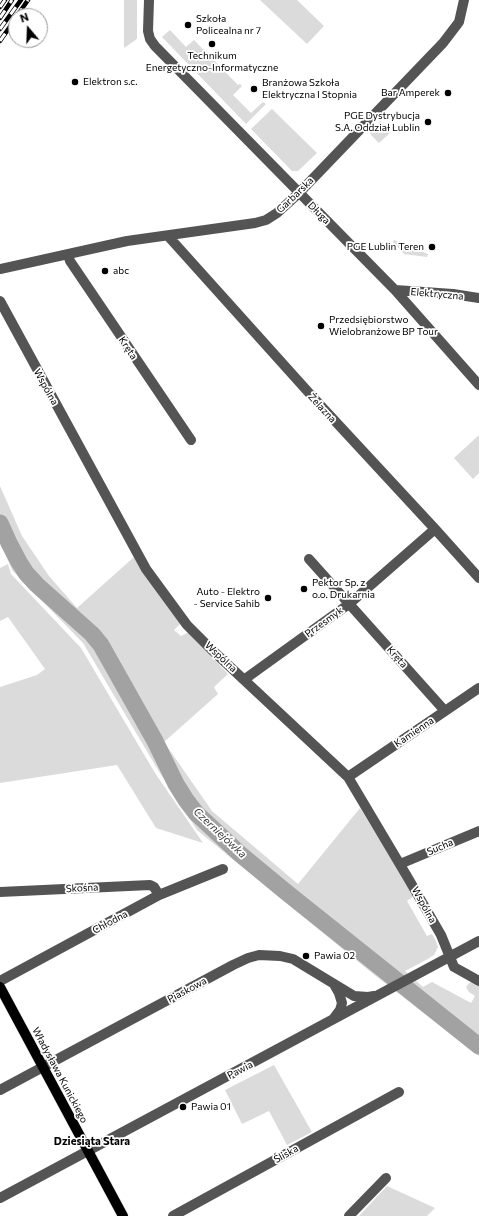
<!DOCTYPE html>
<html>
<head>
<meta charset="utf-8">
<style>
	body { margin:0 }
	#map { position:relative; width:479px; height:1216px; overflow:hidden; background:#fff; font-family:Commissioner,sans-serif }
	canvas { display:block }
	.north { position:absolute; left:8px; top:8px; width:40px; height:40px; box-sizing:border-box; background:#fff; border:1px solid #999; border-radius:50%; rotate:341deg; font-size:11px; font-weight:700; line-height:16px; text-align:center; color:#000 }
	.north::after { content:''; display:block; margin:auto; width:14px; height:18px; background:#000; clip-path:polygon(50% 0,100% 100%,50% 72%,0 100%) }
</style>
</head>
<body>
<div id="map">
<canvas width="479" height="1216"></canvas>
<div class="north">N</div>
</div>
<script>
const c = document.querySelector('canvas').getContext('2d');
c.lineJoin = 'round';
function fillPath(path, color) {
  c.fillStyle = color;
  c.fill(path, 'evenodd');
}
function shape(rows) {
  const path = new Path2D();
  for (const r of rows) {
    path.moveTo(r[0], r[1]);
    for (let i = 2; i < r.length; i += 2) path.lineTo(r[i], r[i + 1]);
  }
  return path;
}
function strokePath(path, color, width, dash) {
  c.strokeStyle = color;
  c.lineWidth = width;
  c.lineCap = dash ? 'butt' : 'round';
  c.setLineDash(dash || []);
  c.stroke(path);
}
function write(font, color, halo, rows, align = 'center') {
  c.font = font + ' Commissioner,sans-serif';
  c.lineWidth = 3.5;
  c.setLineDash([]);
  c.textBaseline = 'middle';
  c.strokeStyle = halo;
  c.fillStyle = color;
  for (const [text, x, y, turn = 0] of rows) {
    c.save();
    c.translate(x, y);
    c.rotate((+turn || 0) * Math.PI / 180);
    c.textAlign = isNaN(turn) ? turn : align;
    if (halo) c.strokeText(text, 0, 0);
    c.fillText(text, 0, 0);
    c.restore();
  }
}
fillPath(shape([
	[124,0,137,0,137,39,124,48],
	[260,0,297,0,324,26,307,44],
	[170,30,186,47,194,40,238,85,240,84,242,86,233,95,251,113,263,102,266,104,246,124,162,37],
	[272,109,317,153,298,171,292,171,251,129],
	[380,121,391,132,379,143,372,136,370,133],
	[394,240,401,243,428,254,427,257,404,254,393,242],
	[479,435,479,473,473,479,454,458],
	[0,486,22,536,49,576,77,608,134,557,141,570,181,623,174,630,181,636,189,632,228,674,214,687,218,694,164,742,212,811,298,884,360,808,414,896,407,901,427,936,432,934,436,941,438,947,434,955,426,960,405,971,423,987,432,982,471,1003,475,996,469,992,466,987,469,983,472,982,479,986,479,1056,372,973,197,830,158,770,83,643,12,570,0,542],
	[8,564,11,574,81,648,155,773,203,843,156,828,117,765,0,783,0,687,37,675,45,669,8,617,0,621,0,568],
	[274,1065,312,1132,287,1145,269,1111,242,1124,225,1090],
	[387,1186,435,1208,427,1216,359,1216]
]), '#dbdbdb');
strokePath(shape([
	[0,523,9,543,19,562,26,573,37,585,92,634,101,645,155,741,176,784,186,800,196,813,240,854,286,892,479,1046]
]), '#a2a2a2', 17);
const major = shape([
	[0,987,123,1216]
]);
strokePath(major, '#dbdbdb', 11);
strokePath(shape([
	[149,0,148,31,150,39,155,46,395,290,479,385],
	[168,236,310,394,435,529,479,578],
	[68,254,70,261,191,440],
	[0,269,127,241,255,223,266,220,277,213,299,193,443,43,459,22,464,0],
	[395,290,453,294,479,298],
	[0,301,146,569,187,625,211,649,348,777,408,878,441,935,454,967,479,981],
	[309,559,445,711],
	[245,679,349,604,435,529],
	[348,777,479,688],
	[400,864,479,831],
	[0,892,150,885,154,887,159,895],
	[0,981,159,895,223,869],
	[334,1018,340,1010,342,1003,339,993,335,986],
	[0,1090,233,965,248,958,259,955,280,956,293,959,354,996,368,997,374,996],
	[0,1198,479,941],
	[173,1216,399,1092],
	[349,1216,386,1178]
]), '#545454', 10);
strokePath(major, '#000', 10);
const rail = shape([
	[0,7,5,0],
	[17,16,28,0],
	[0,18,12,0],
	[0,29,21,0],
	[0,41,16,18]
]);
strokePath(rail, '#000', 4.5);
strokePath(rail, '#fff', 3, [9]);
for (const [x, y, r, color] of [
	[188,25,4,"#000"],
	[212,44,4,"#000"],
	[75,82,4,"#000"],
	[254,89,4,"#000"],
	[448,93,4,"#000"],
	[428,122,4,"#000"],
	[432,247,4,"#000"],
	[105,271,4,"#000"],
	[321,326,4,"#000"],
	[304,589,4,"#000"],
	[268,598,4,"#000"],
	[306,956,4,"#000"],
	[183,1107,4,"#000"]
]) {
  const dot = new Path2D();
  dot.arc(x, y, r, 0, 2 * Math.PI);
  c.fillStyle = color;
  c.fill(dot);
  strokePath(dot, '#fff', 1.5);
}
write('10px', '#000', '#fff', [
	["Szkoła",196,19],
	["Policealna nr 7",196,31],
	["Technikum",212,56,"center"],
	["Energetyczno-Informatyczne",212,68,"center"],
	["Elektron s.c.",83,82],
	["Branżowa Szkoła",262,83],
	["Elektryczna I Stopnia",262,95],
	["Bar Amperek",440,93,"right"],
	["PGE Dystrybucja",420,116,"right"],
	["S.A. Oddział Lublin",420,128,"right"],
	["PGE Lublin Teren",424,247,"right"],
	["abc",113,271],
	["Przedsiębiorstwo",329,320],
	["Wielobranżowe BP Tour",329,332],
	["Pektor Sp. z",312,583],
	["o.o. Drukarnia",312,595],
	["Auto - Elektro",260,592,"right"],
	["- Service Sahib",260,604,"right"],
	["Pawia 02",314,956],
	["Pawia 01",191,1107]
], 'left');
write('10px', '#000', '#fff', [
	["Garbarska",295,195,-44],
	["Długa",319,213,45],
	["Elektryczna",437,294,5],
	["Kręta",128,348,56],
	["Wspólna",46,387,61],
	["Żelazna",322,408,47],
	["Przesmyk",324,622,-36],
	["Wspólna",221,657,43],
	["Kręta",397,657,48],
	["Kamienna",414,732,-34],
	["Sucha",440,847,-23],
	["Skośna",82,888,-3],
	["Wspólna",424,905,61],
	["Chłodna",110,922,-28],
	["Piaskowa",187,990,-28],
	["Pawia",240,1070,-28],
	["Władysława Kunickiego",60,1075,62],
	["Śliska",286,1154,-29]
]);
write('italic 11px', '#434343', '#fff', [
	["Czerniejówka",220,833,43]
]);
write('bold 11px', '#000', '#fff', [
	["Dziesiąta Stara",92,1141]
]);
</script>
</body>
</html>
